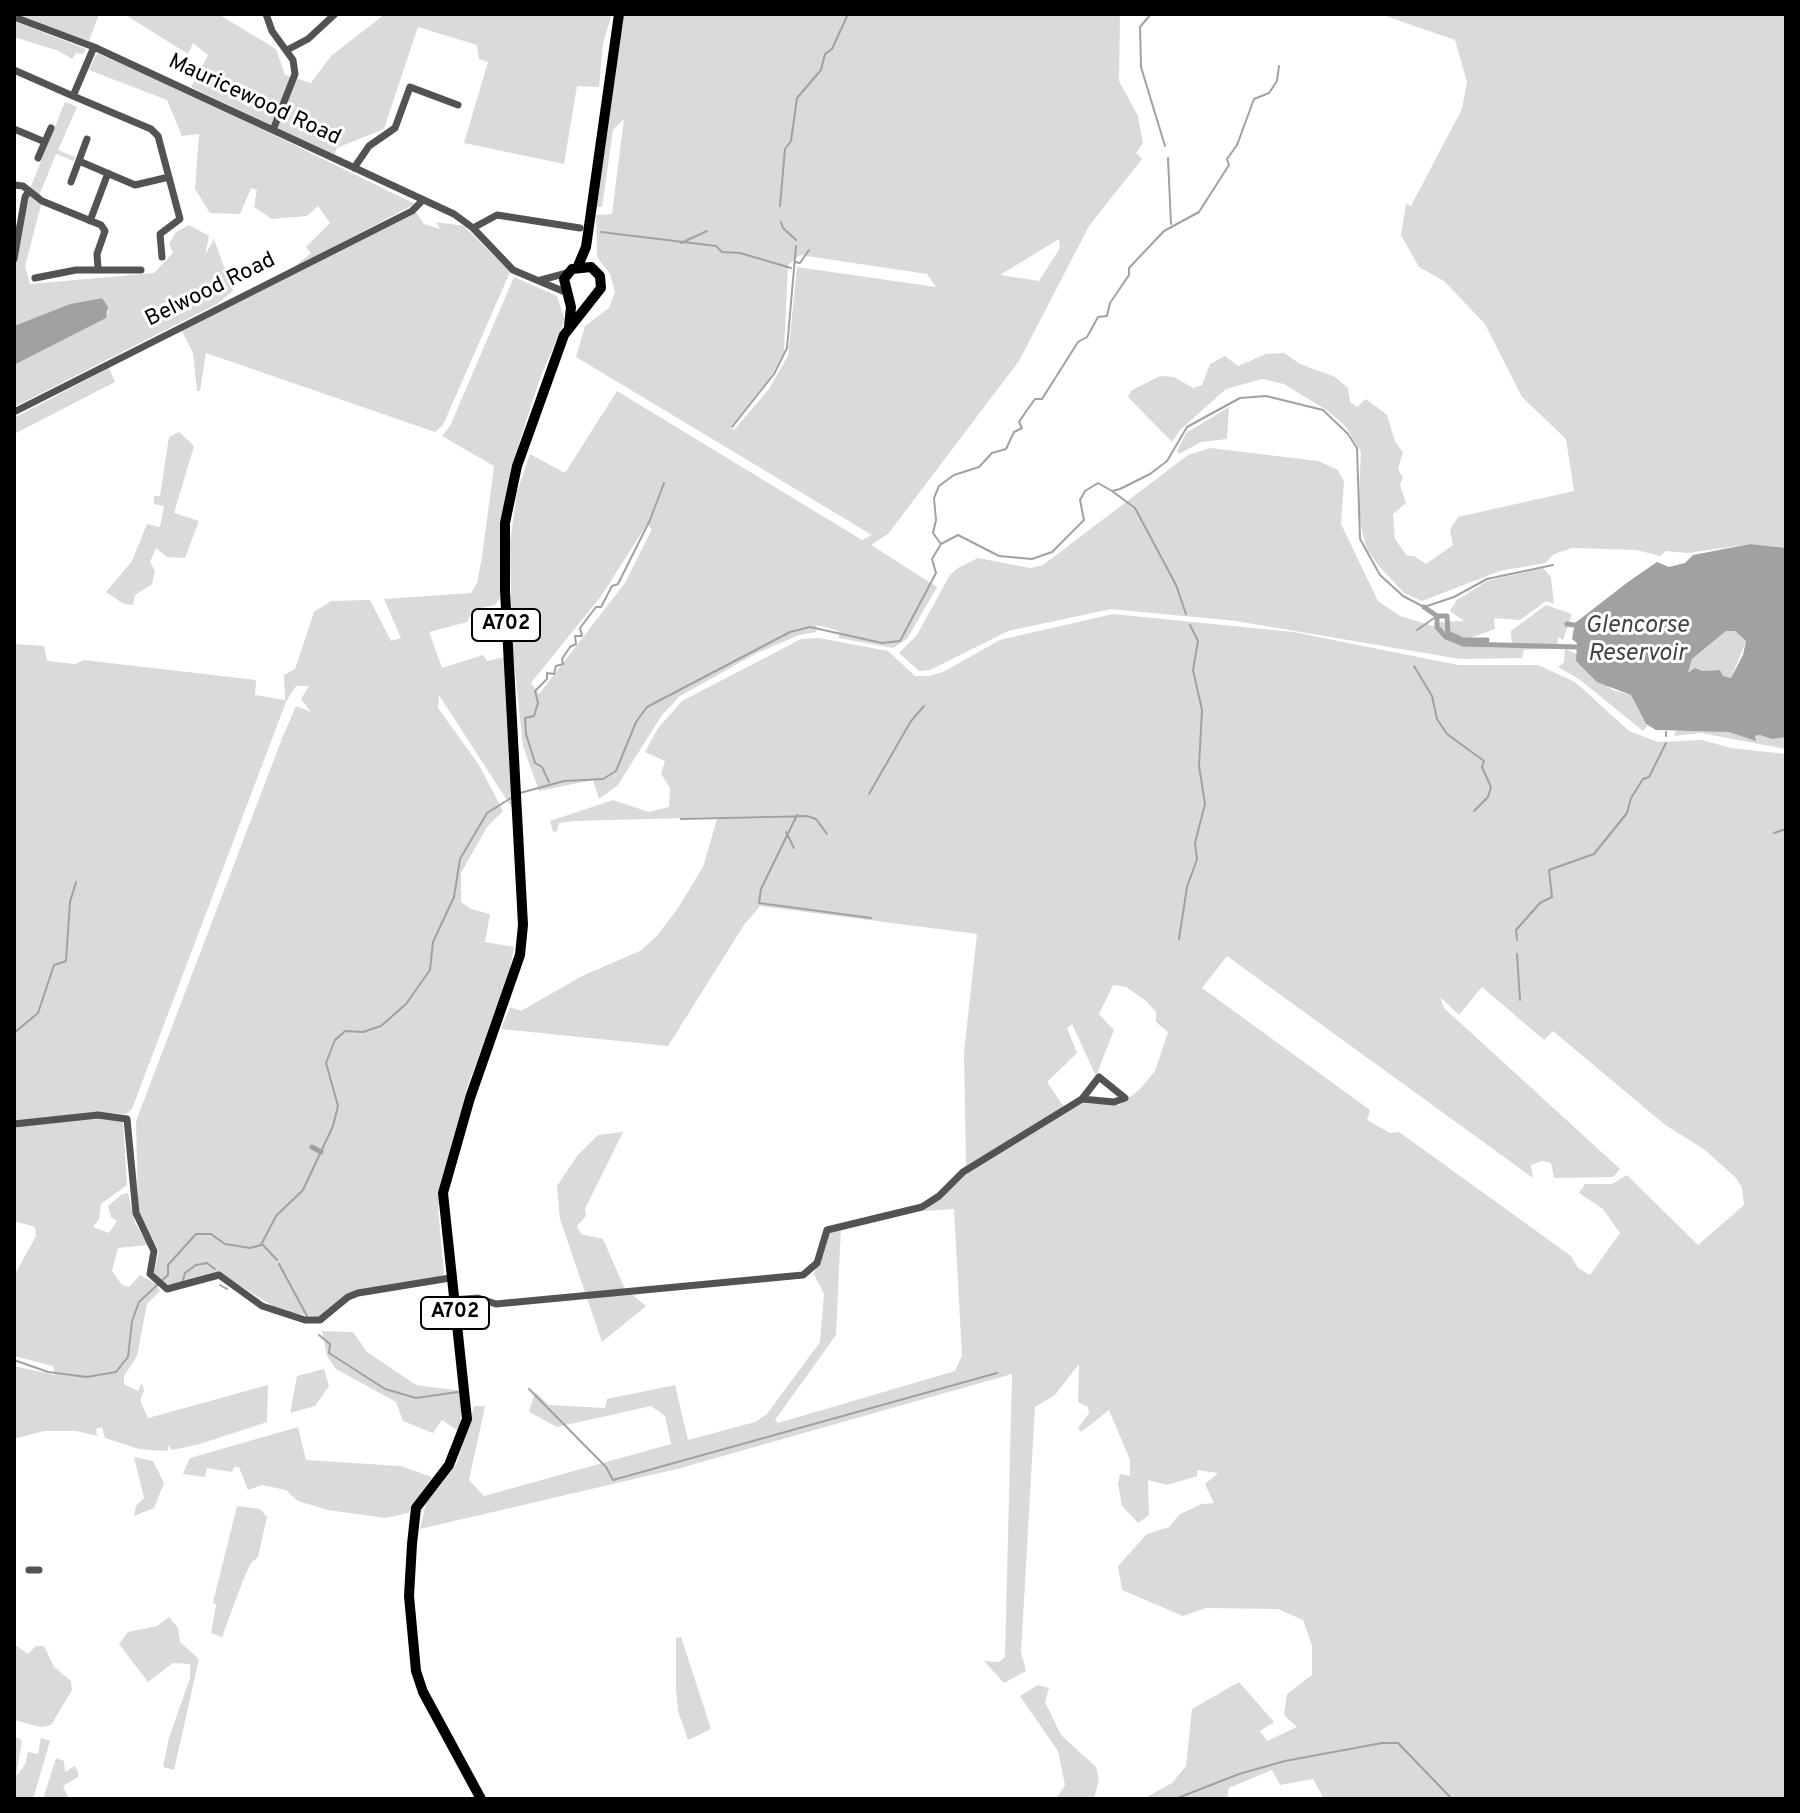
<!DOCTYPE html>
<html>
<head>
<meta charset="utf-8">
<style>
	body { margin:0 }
	#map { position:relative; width:1800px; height:1813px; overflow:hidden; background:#fff; font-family:Overpass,sans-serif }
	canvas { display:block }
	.frame { position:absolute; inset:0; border:16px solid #000; pointer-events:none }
</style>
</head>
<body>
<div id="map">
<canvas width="1800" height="1813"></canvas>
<div class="frame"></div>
</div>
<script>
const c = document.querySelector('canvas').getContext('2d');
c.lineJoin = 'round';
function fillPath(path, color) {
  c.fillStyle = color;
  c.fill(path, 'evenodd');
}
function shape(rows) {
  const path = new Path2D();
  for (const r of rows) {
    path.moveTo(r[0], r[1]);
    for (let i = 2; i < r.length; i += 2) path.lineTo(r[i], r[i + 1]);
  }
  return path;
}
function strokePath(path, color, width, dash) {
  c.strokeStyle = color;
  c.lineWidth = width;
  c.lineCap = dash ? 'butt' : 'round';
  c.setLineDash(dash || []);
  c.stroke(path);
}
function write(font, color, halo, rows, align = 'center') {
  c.font = font + ' Overpass,sans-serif';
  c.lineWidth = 6;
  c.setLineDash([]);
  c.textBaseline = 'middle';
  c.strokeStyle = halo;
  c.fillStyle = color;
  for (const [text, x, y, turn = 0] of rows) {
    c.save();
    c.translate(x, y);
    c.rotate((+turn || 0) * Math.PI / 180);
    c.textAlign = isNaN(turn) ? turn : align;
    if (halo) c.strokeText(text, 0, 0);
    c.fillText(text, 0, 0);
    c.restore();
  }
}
fillPath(shape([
	[16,14,99,14,89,41],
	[124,14,218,14,276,49,285,75,311,83,331,56,385,14,612,14,603,43,599,87,577,86,564,164,464,143,488,62,479,59,477,45,418,27,384,129,337,148,334,155,191,87,208,55,193,43,188,54],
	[622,14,1120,14,1119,81,1138,116,1143,143,1136,153,1142,159,1089,226,1019,361,888,534,871,545,937,587,907,639,893,648,839,638,839,631,817,625,816,632,799,635,757,653,680,696,662,715,618,785,599,799,593,780,539,791,523,746,512,643,510,543,517,492,530,454,565,473,617,391,862,540,872,535,576,357,585,326,609,308,615,292,610,274,597,257,596,215,612,214,624,119,613,130,602,207,594,207],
	[1059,239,1060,248,1039,281,1000,275],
	[800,255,927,274,936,287,797,267,788,356,769,389,734,430,730,428,769,380,784,352,788,265],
	[647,524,652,529,625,583,539,694,531,683,602,595],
	[1380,14,1786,14,1786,548,1750,544,1688,553,1666,551,1660,556,1637,550,1572,548,1554,554,1545,563,1500,571,1422,601,1404,593,1378,565,1366,547,1358,514,1361,452,1346,427,1328,411,1284,384,1262,379,1226,389,1180,430,1172,442,1128,397,1132,390,1160,376,1174,377,1193,388,1202,385,1210,364,1225,356,1238,366,1266,354,1284,353,1300,364,1335,377,1348,388,1350,402,1357,407,1366,399,1387,415,1395,442,1403,452,1398,469,1403,478,1400,485,1406,503,1393,514,1395,539,1407,556,1414,556,1426,564,1453,545,1450,530,1458,517,1574,491,1566,439,1522,397,1485,324,1444,281,1419,267,1401,235,1406,204,1411,206,1462,109,1467,82,1455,40],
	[14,21,86,49,83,54,76,53,72,59,59,51,14,37],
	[97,53,192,95,415,204,293,268,311,253,306,247,330,223,318,206,307,216,272,219,254,207,257,190,251,188,240,214,210,213,195,189,199,134,182,136,167,100,89,70],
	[65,102,77,107,58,150,75,157,74,161,56,154,39,196,42,201,25,266,30,284,154,273,173,253,169,244,176,232,189,225,209,236,205,255,214,239,233,291,217,304,14,407,14,365,105,318,109,312,101,298,70,304,14,326,14,255,29,191],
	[416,212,424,224,440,229,436,222,464,226,510,272,443,425,435,432,206,353,200,391,197,391,193,353,181,329],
	[514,277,557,296,565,320,540,378,513,462,501,531,500,598,495,605,473,610,467,622,429,632,442,668,483,655,487,661,505,657,512,808,439,695,438,708,479,765,503,811,487,827,461,873,461,902,471,909,490,914,485,942,514,947,508,978,468,1085,442,1179,438,1208,444,1273,442,1277,357,1291,320,1318,279,1310,220,1273,181,1285,164,1284,154,1272,159,1251,138,1212,136,1121,283,736,296,706,311,712,301,699,309,686,296,686,286,702,132,1109,126,1114,98,1112,14,1121,14,644,44,646,47,661,75,664,84,660,256,680,255,695,285,700,284,675,295,669,314,612,331,601,370,600,391,641,401,638,384,599,471,593,477,583,482,557,494,466,442,436,450,426],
	[109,368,115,382,14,434,14,418],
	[1229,407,1227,439,1201,442,1179,454,1177,451,1186,433],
	[179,432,194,446,174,513,199,521,185,558,167,557,156,548,150,562,155,571,152,584,135,595,133,605,124,604,106,592,132,561,147,524,160,527,164,506,154,504,154,496,160,496,169,437],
	[1210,448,1318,461,1338,470,1344,482,1341,524,1378,601,1400,616,1437,627,1440,622,1464,621,1450,611,1456,601,1487,581,1543,568,1551,577,1554,604,1546,601,1520,620,1494,618,1495,629,1470,638,1470,646,1512,645,1511,631,1546,605,1572,614,1563,640,1558,637,1557,648,1524,650,1522,658,1460,659,1236,621,1111,609,1008,631,930,670,919,671,899,653,917,635,950,575,958,568,978,558,1030,568,1043,565,1188,455],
	[1113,614,1293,632,1458,665,1538,665,1575,682,1629,731,1658,742,1702,740,1731,748,1786,754,1786,1799,1324,1799,1313,1779,1280,1785,1272,1770,1229,1788,1227,1799,1143,1799,1172,1783,1186,1766,1192,1709,1239,1682,1274,1722,1260,1731,1267,1741,1297,1727,1284,1715,1287,1694,1312,1675,1312,1646,1303,1620,1278,1609,1206,1608,1183,1616,1122,1590,1118,1566,1147,1534,1169,1527,1180,1514,1202,1504,1214,1503,1205,1484,1218,1473,1197,1470,1197,1476,1167,1485,1148,1480,1149,1515,1138,1523,1122,1506,1118,1484,1120,1474,1130,1476,1130,1460,1109,1410,1081,1432,1078,1428,1089,1413,1088,1407,1078,1402,1079,1364,1055,1395,1035,1407,1021,1652,1026,1671,1004,1683,984,1661,999,1662,1005,1657,1012,1374,677,1469,420,1529,426,1503,457,1463,474,1406,485,1406,469,1480,484,1496,671,1444,665,1416,651,1406,557,1427,529,1412,535,1392,549,1405,605,1408,607,1399,675,1385,688,1440,755,1422,767,1414,820,1342,824,1294,814,1274,829,1233,841,1226,836,1335,775,1420,778,1423,955,1371,962,1356,954,1209,924,1211,966,1173,1080,1103,1119,1105,1139,1090,1155,1071,1168,1032,1156,1022,1156,1012,1145,1000,1126,987,1113,985,1099,1014,1114,1030,1096,1076,1072,1024,1067,1028,1077,1053,1047,1082,1064,1107,966,1166,964,1052,977,934,760,906,744,925,668,1046,501,1029,510,1007,521,1011,584,975,640,951,656,937,678,908,703,867,717,819,799,815,574,821,559,823,557,831,553,832,550,821,613,800,649,812,669,807,670,788,661,774,665,761,645,752,658,728,682,701,801,639,819,638,888,651,915,676,929,676,943,672,1000,640],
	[1227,956,1533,1178,1531,1165,1542,1161,1551,1163,1554,1178,1613,1177,1620,1169,1444,1008,1440,997,1459,1015,1482,987,1544,1040,1553,1031,1664,1124,1705,1150,1736,1178,1742,1188,1744,1205,1698,1245,1627,1175,1612,1184,1585,1184,1579,1193,1603,1209,1620,1233,1590,1275,1578,1268,1571,1256,1399,1132,1390,1133,1367,1120,1370,1110,1202,988],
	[1726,631,1735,631,1746,641,1731,678,1723,676,1720,670,1688,673,1692,659],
	[1565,649,1577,654,1577,662,1613,690,1631,695,1647,726,1643,731,1579,679,1558,667,1564,662],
	[1703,729,1729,732,1755,740,1755,736,1760,735,1772,739,1781,735,1786,737,1786,749,1701,733,1674,736,1676,731],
	[97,1118,123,1120,127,1185,101,1204,99,1219,93,1227,109,1233,117,1221,111,1217,108,1206,122,1194,128,1193,135,1223,148,1245,118,1248,112,1271,122,1285,129,1287,140,1275,156,1284,160,1291,147,1304,137,1356,124,1376,124,1384,138,1391,142,1383,144,1391,140,1400,148,1418,268,1385,267,1422,200,1444,172,1450,168,1445,168,1450,164,1451,139,1449,105,1438,102,1427,96,1429,97,1436,76,1431,44,1431,14,1439,14,1366,55,1375,53,1366,14,1356,14,1276,36,1236,35,1227,14,1221,14,1127],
	[623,1132,585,1209,586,1216,577,1226,581,1234,603,1239,625,1289,646,1306,602,1342,560,1219,557,1186,577,1156,598,1135],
	[322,1331,353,1332,367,1352,416,1385,462,1391,460,1432,442,1420,433,1433,403,1421,396,1402,336,1369,327,1356],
	[324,1369,329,1386,315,1406,290,1413,297,1376],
	[298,1427,306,1460,400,1466,432,1477,408,1513,386,1518,328,1510,298,1501,286,1490,262,1485,248,1490,239,1467,234,1467,232,1472,207,1468,205,1477,183,1474,190,1458],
	[134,1457,153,1461,164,1483,154,1508,134,1516,136,1506,144,1498],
	[237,1506,260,1509,267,1517,258,1557,251,1563,243,1580,222,1637,211,1633,216,1605,213,1602],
	[169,1617,178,1628,180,1642,199,1659,174,1770,163,1767,169,1738,190,1678,190,1664,173,1663,148,1682,119,1644,128,1632,157,1626],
	[681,1637,711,1729,688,1740,678,1711,676,1688,676,1638],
	[14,1644,28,1654,36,1646,44,1646,54,1667,71,1681,72,1690,51,1725,41,1727,14,1720],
	[1038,1685,1049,1688,1045,1702,1061,1735,1096,1767,1099,1779,1094,1799,1056,1799,1065,1785,1058,1751,1020,1696],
	[14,1736,22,1740,16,1776,25,1765,28,1752,38,1754,41,1738,50,1741,33,1799,14,1799],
	[56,1758,64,1761,65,1772,75,1766,78,1772,78,1777,63,1786,69,1799,43,1799]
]), '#dadada');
fillPath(shape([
	[102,298,108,307,106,318,14,365,14,326,70,304],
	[1750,544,1786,548,1786,737,1772,739,1760,735,1755,736,1756,741,1729,732,1656,730,1646,724,1631,695,1597,682,1576,661,1577,643,1572,639,1575,623,1628,582,1657,562,1669,567,1685,563,1693,555],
	[1726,631,1735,631,1746,641,1743,655,1731,678,1723,676,1720,670,1702,671,1695,668,1688,673,1692,659]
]), '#a1a1a1');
strokePath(shape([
	[1151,14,1140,27,1141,67,1165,146],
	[1168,158,1171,224],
	[780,206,785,149,791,141,797,98,821,70,825,54,832,49,848,14],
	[781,222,783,228,796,240],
	[601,232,716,246,722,252,740,253,791,268],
	[681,243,707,231],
	[795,262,800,263,809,250],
	[732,427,774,374,787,348,796,246],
	[1112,491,1135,508,1176,585,1186,614],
	[941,544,933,533,936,520,934,498,939,486,954,475,979,467,992,453,1006,449,1014,432,1022,428,1019,422,1027,410,1035,399,1042,399,1078,342,1087,337,1098,317,1107,316,1110,303,1129,275,1129,268,1164,231,1199,212,1229,165,1227,159,1237,145,1254,99,1269,93,1277,81,1279,66],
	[1417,630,1437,616],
	[1414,666,1432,696,1437,719,1447,734,1484,761,1482,767,1491,787,1488,797,1474,811],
	[1666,736,1666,732],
	[549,782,542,767,535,763,526,734,525,718,534,716,538,703,535,691,547,679,547,673,554,674,556,666,563,664,562,659,570,647,576,644,575,636,582,636,580,628,596,607,601,607,612,586,618,584,650,520,664,483],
	[520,793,564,781,603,779,616,771,636,722,647,707,790,632,810,627,882,643,900,641,936,573,932,559,941,544,958,535,999,556,1032,559,1052,552,1084,520,1080,500,1085,491,1098,483,1112,491,1120,489,1150,474,1167,461,1187,427,1240,398,1266,396,1323,410,1348,434,1357,448,1360,539,1380,575,1403,596,1424,607,1454,597,1487,579,1553,565],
	[869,794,911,721,924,706],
	[797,815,761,889,759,903,871,918],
	[681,819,807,816,816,819,827,834],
	[786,832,794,848],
	[1774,833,1786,829],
	[1179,939,1187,887,1197,859,1195,843,1205,804,1199,766,1202,710,1193,670,1198,641,1190,625],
	[1517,940,1516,930,1540,903,1552,897,1549,870,1594,854,1627,813,1631,798,1643,779,1649,777,1666,743],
	[1517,954,1520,1000],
	[14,1033,38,1013,54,965,66,961,70,902,76,882],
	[263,1245,277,1260],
	[279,1264,307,1316],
	[183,1280,185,1273,196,1265,207,1263,215,1269],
	[220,1285,227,1289],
	[319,1335,330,1344,329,1353,385,1389,416,1398,458,1392],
	[14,1360,48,1372,87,1377,116,1372,128,1357,132,1321,139,1302,168,1275,168,1265,196,1234,211,1234,225,1244,250,1248,261,1245,276,1216,303,1190,333,1126,338,1106,326,1063,335,1040,345,1031,363,1032,381,1026,406,1004,430,970,433,942,454,897,460,859,487,813,511,798],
	[529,1389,606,1467,613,1480,997,1373],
	[1175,1799,1239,1774,1285,1761,1382,1743,1398,1743,1452,1799]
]), '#a1a1a1', 2);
strokePath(shape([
	[1424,607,1437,616,1437,627,1446,637,1463,644,1577,647],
	[1437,616,1447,616,1448,633,1463,640,1487,640],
	[1567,624,1574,625],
	[312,1147,321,1152]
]), '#a1a1a1', 5);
strokePath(shape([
	[266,14,272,31,293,60,295,74,273,130],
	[14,17,94,47,454,214,473,228,513,270,565,292],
	[94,47,73,96,151,129,158,136,180,219,160,234,162,257],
	[287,50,308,39,335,14],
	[14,70,73,96],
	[14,129,45,142],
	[38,158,51,128],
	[79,161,135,185,169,177],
	[354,168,369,146,395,128,410,87,458,105],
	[71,182,87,139],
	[14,185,23,186,42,201,101,225,105,231,97,254,98,268],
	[90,221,108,173],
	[473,228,497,215,580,228],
	[14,259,25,197,29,191],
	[35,278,76,270,141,270],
	[541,280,567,273],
	[14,412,412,211,422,201],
	[14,1124,98,1115,127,1119,136,1213,154,1251,150,1274,167,1289,219,1275,262,1306,305,1320,320,1320,348,1297,358,1293,450,1278],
	[453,1300,478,1298,496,1304,803,1275,817,1263,827,1230,922,1207,939,1196,963,1172,1082,1099,1099,1077,1125,1098,1114,1102,1082,1099],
	[29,1570,39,1570]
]), '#535353', 7);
strokePath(shape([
	[578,266,586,247,619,14],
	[481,1799,423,1692,416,1671,409,1596,412,1544,416,1508,449,1465,467,1419,443,1193,470,1098,520,955,523,925,505,591,505,523,517,466,564,335,601,288,600,276,591,267,572,269,564,279,571,307,569,327]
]), '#000', 10);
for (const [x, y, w] of [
	[506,625,68],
	[455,1313,68]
]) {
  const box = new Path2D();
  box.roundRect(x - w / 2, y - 16, w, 32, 6);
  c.fillStyle = '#fff';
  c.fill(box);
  strokePath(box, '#000', 2);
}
write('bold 20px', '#000', null, [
	["A702",506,625],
	["A702",455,1313]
]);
write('22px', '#000', '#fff', [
	["Mauricewood Road",254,101,25],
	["Belwood Road",211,291,-26]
]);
write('italic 24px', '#424242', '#fff', [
	["Glencorse",1637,627],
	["Reservoir",1637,655]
]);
</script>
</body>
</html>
